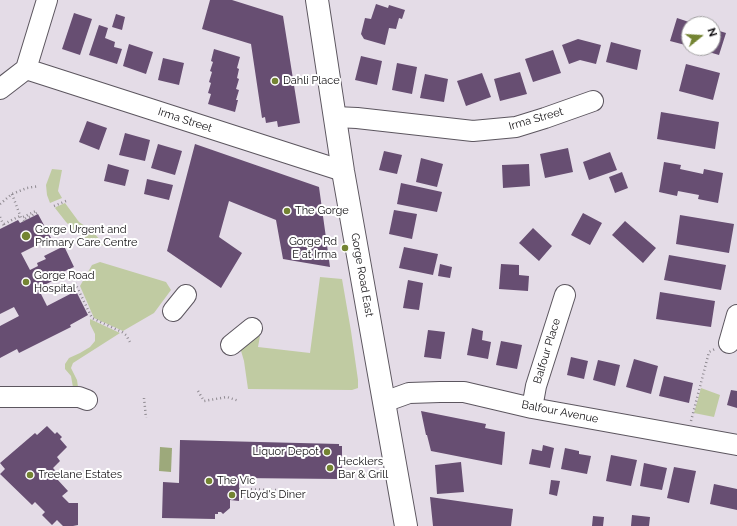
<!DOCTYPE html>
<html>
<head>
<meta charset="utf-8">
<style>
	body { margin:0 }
	#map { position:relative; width:737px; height:526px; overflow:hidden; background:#e4dce7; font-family:Raleway,sans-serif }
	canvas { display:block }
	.north { position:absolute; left:681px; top:16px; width:40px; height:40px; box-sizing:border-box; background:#fff; border:1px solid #a1a0a1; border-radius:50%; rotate:72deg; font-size:11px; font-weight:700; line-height:16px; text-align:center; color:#131114 }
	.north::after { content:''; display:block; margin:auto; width:14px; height:18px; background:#748433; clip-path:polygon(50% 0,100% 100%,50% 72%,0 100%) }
</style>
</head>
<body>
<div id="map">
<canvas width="737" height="526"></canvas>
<div class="north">N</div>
</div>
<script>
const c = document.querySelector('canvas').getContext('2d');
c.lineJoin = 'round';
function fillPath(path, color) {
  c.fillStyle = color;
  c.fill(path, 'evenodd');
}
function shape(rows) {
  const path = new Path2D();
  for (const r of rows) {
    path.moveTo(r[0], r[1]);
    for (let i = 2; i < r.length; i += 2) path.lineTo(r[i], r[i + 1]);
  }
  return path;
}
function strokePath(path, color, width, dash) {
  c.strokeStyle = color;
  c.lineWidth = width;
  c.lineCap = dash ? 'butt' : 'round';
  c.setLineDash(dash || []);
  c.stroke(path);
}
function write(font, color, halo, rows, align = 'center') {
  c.font = font + ' Raleway,sans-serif';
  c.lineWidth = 4;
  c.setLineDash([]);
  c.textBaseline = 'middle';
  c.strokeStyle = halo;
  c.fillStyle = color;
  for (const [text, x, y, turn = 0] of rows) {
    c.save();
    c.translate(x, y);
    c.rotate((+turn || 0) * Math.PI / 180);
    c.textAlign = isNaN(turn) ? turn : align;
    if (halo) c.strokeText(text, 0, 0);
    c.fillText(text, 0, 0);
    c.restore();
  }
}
fillPath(shape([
	[52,169,62,170,58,191,62,198,50,203,47,195,46,185],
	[65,203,79,222,91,230,105,245,104,246,95,243,78,234,66,222,55,208,56,207],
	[100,262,166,282,171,290,154,313,123,331,94,318,80,286,92,265],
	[320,277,342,279,351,331,358,380,358,388,352,390,248,389,244,361,239,344,248,338,260,336,258,347,310,353],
	[90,319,120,333,73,363,71,368,77,380,79,394,74,393,71,376,65,369,65,364,69,358,80,353,90,347,95,341,95,334,90,324],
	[701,388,720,395,714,417,694,413]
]), '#c0cba2');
fillPath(shape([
	[160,447,172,448,171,472,159,471]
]), '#9da97b');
fillPath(shape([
	[210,0,232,0,283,16,300,123,278,127,277,121,266,123,265,117,262,118,251,44,202,29],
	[376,4,388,8,389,5,405,10,402,19,399,18,396,29,389,28,385,45,364,39,361,34,365,18,371,19],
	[74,13,92,19,80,55,62,49],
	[116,14,125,17,122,30,112,27],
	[677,18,695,24,689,24,689,46,670,41],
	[99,25,108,28,105,38,115,42,114,47,122,49,117,64,89,55],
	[713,29,726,33,719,55,695,48,713,48],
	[578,39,601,45,596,64,580,60,569,64,562,45],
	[611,42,641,50,637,70,606,62],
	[129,44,153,52,146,74,123,66],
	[214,49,240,57,237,68,239,69,237,78,239,79,236,89,239,90,236,100,238,100,235,112,208,104,211,94,208,93,211,83,209,82,212,72,210,71,213,62,211,61],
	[553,50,561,73,533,82,525,59],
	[361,56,382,61,377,85,355,80],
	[163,58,184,63,179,85,158,80],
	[397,63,417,67,412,94,392,90],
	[686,64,720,73,713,100,679,91],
	[520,72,527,94,500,101,494,79],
	[482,73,491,97,466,106,457,81],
	[425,74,448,79,444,102,420,98],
	[661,112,719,122,715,149,657,139],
	[87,121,107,128,99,150,79,142],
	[125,133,150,140,145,161,119,155],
	[158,144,182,151,175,175,151,168],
	[195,144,319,187,330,267,283,259,276,220,229,201,219,237,242,253,221,288,167,251],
	[568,148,573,172,545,178,540,154],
	[384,151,402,155,397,174,379,170],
	[610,152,617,170,589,180,583,162],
	[421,158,443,164,437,187,416,182],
	[664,162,681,165,680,169,703,174,704,169,723,173,718,203,698,199,699,195,678,191,677,196,659,192],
	[108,164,129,170,125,186,104,181],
	[529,164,530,186,503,188,502,165],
	[622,172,628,188,615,193,609,177],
	[147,179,173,185,169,200,144,194],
	[401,183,442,192,437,212,397,204],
	[394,210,417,214,412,239,389,234],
	[583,213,602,223,590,245,571,235],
	[38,214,51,238,21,253,30,270,38,266,37,263,46,259,44,256,64,246,74,267,63,272,65,275,38,288,47,306,76,291,88,315,70,325,71,327,19,353,17,349,0,358,0,326,19,316,14,307,0,314,0,229,18,220,20,223],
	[680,215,734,224,729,253,676,244],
	[625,221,656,248,643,263,612,235],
	[533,228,552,246,539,261,519,243],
	[404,247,438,254,433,275,399,268],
	[669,255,726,265,721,290,664,280],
	[440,264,452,267,450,278,438,276],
	[501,264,519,265,519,275,529,276,528,291,499,289],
	[408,280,423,283,419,310,403,308],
	[660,292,715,301,711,327,656,319],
	[472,328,483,331,482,340,491,342,488,359,467,355],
	[428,330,445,332,441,359,424,357],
	[501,341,522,345,517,369,496,365],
	[571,357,588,361,584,379,567,375],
	[634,359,658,366,651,394,626,387],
	[598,360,620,365,615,386,593,380],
	[664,376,693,383,689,403,659,396],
	[731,390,737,391,737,408,727,405],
	[421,411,486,424,485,428,505,432,502,465,431,451,427,435,426,435],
	[47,426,55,434,57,432,62,437,60,439,67,447,57,457,60,461,53,468,60,476,57,479,68,491,62,496,69,503,78,503,78,525,73,526,63,526,57,520,52,525,42,515,45,512,35,502,32,505,0,474,5,469,0,463,35,433,37,435],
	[180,440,339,444,339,446,342,446,342,458,338,457,338,464,342,465,342,477,338,477,338,479,239,478,239,501,230,500,230,508,223,514,221,512,218,512,218,514,215,514,215,519,162,518,163,482,179,483],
	[543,445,554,448,550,468,529,464,532,449,542,451],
	[565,448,579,451,579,454,591,456,587,474,561,469],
	[611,455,637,460,631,486,606,481],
	[461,462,464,492,437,494,435,465],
	[644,463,667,468,662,490,640,486],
	[674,467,696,471,689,503,667,498],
	[551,480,560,481,557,496,549,494],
	[714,484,737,489,737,510,710,504],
	[430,497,513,509,511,526,433,526],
	[632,515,650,517,649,526,631,526],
	[593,516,604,517,603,526,592,526]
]), '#674e72');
const minor = shape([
	[26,69,343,171],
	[0,89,26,69,47,0],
	[335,117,357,118,473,131,516,127,545,118,593,101],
	[173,311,186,295],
	[729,343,737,315],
	[231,345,252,328],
	[0,397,79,397,87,400],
	[384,402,409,393,440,392,464,392,532,408,737,445],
	[532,408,536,386,565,295]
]);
const major = shape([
	[317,0,343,171,406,526]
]);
strokePath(minor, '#5c565f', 22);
strokePath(major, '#5c565f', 24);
strokePath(shape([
	[12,194,21,218,36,211],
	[0,204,12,194,27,188,39,186],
	[54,206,66,201],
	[0,217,4,226],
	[24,221,23,220,37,213,36,211],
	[4,224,20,216],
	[75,283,92,318,122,332,126,335,131,344],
	[198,391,204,401,227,397,239,401],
	[144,398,146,418],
	[691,421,709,352,715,349],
	[239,489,276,490]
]), '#8f8a91', 2.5, [1, 3]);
strokePath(minor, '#fff', 20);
strokePath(major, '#fff', 22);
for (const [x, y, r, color] of [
	[275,81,4,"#748433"],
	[287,211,4,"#748433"],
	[26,236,5,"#748433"],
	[345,248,4,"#748433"],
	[26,282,4,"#748433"],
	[327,452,4,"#748433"],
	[330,468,4,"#748433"],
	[30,475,4,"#748433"],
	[209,481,4,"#748433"],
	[232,495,4,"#748433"]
]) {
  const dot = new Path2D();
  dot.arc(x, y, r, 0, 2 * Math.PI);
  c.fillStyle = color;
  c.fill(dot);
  strokePath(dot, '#fff', 1.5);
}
write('11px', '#131114', '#fff', [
	["Dahli Place",283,81],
	["The Gorge",295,211],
	["Gorge Urgent and",35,230],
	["Primary Care Centre",35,243],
	["Gorge Rd",337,242,"right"],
	["E at Irma",337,255,"right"],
	["Gorge Road",34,276],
	["Hospital",34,289],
	["Liquor Depot",319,452,"right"],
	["Hecklers",338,462],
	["Bar & Grill",338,475],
	["Treelane Estates",38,475],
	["The Vic",217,481],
	["Floyd's Diner",240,495]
], 'left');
write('11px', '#131114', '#fff', [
	["Irma Street",536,119,-16],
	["Irma Street",185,120,18],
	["Gorge Road East",362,275,80],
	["Balfour Place",547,351,-73],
	["Balfour Avenue",560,412,11]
]);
</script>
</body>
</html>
